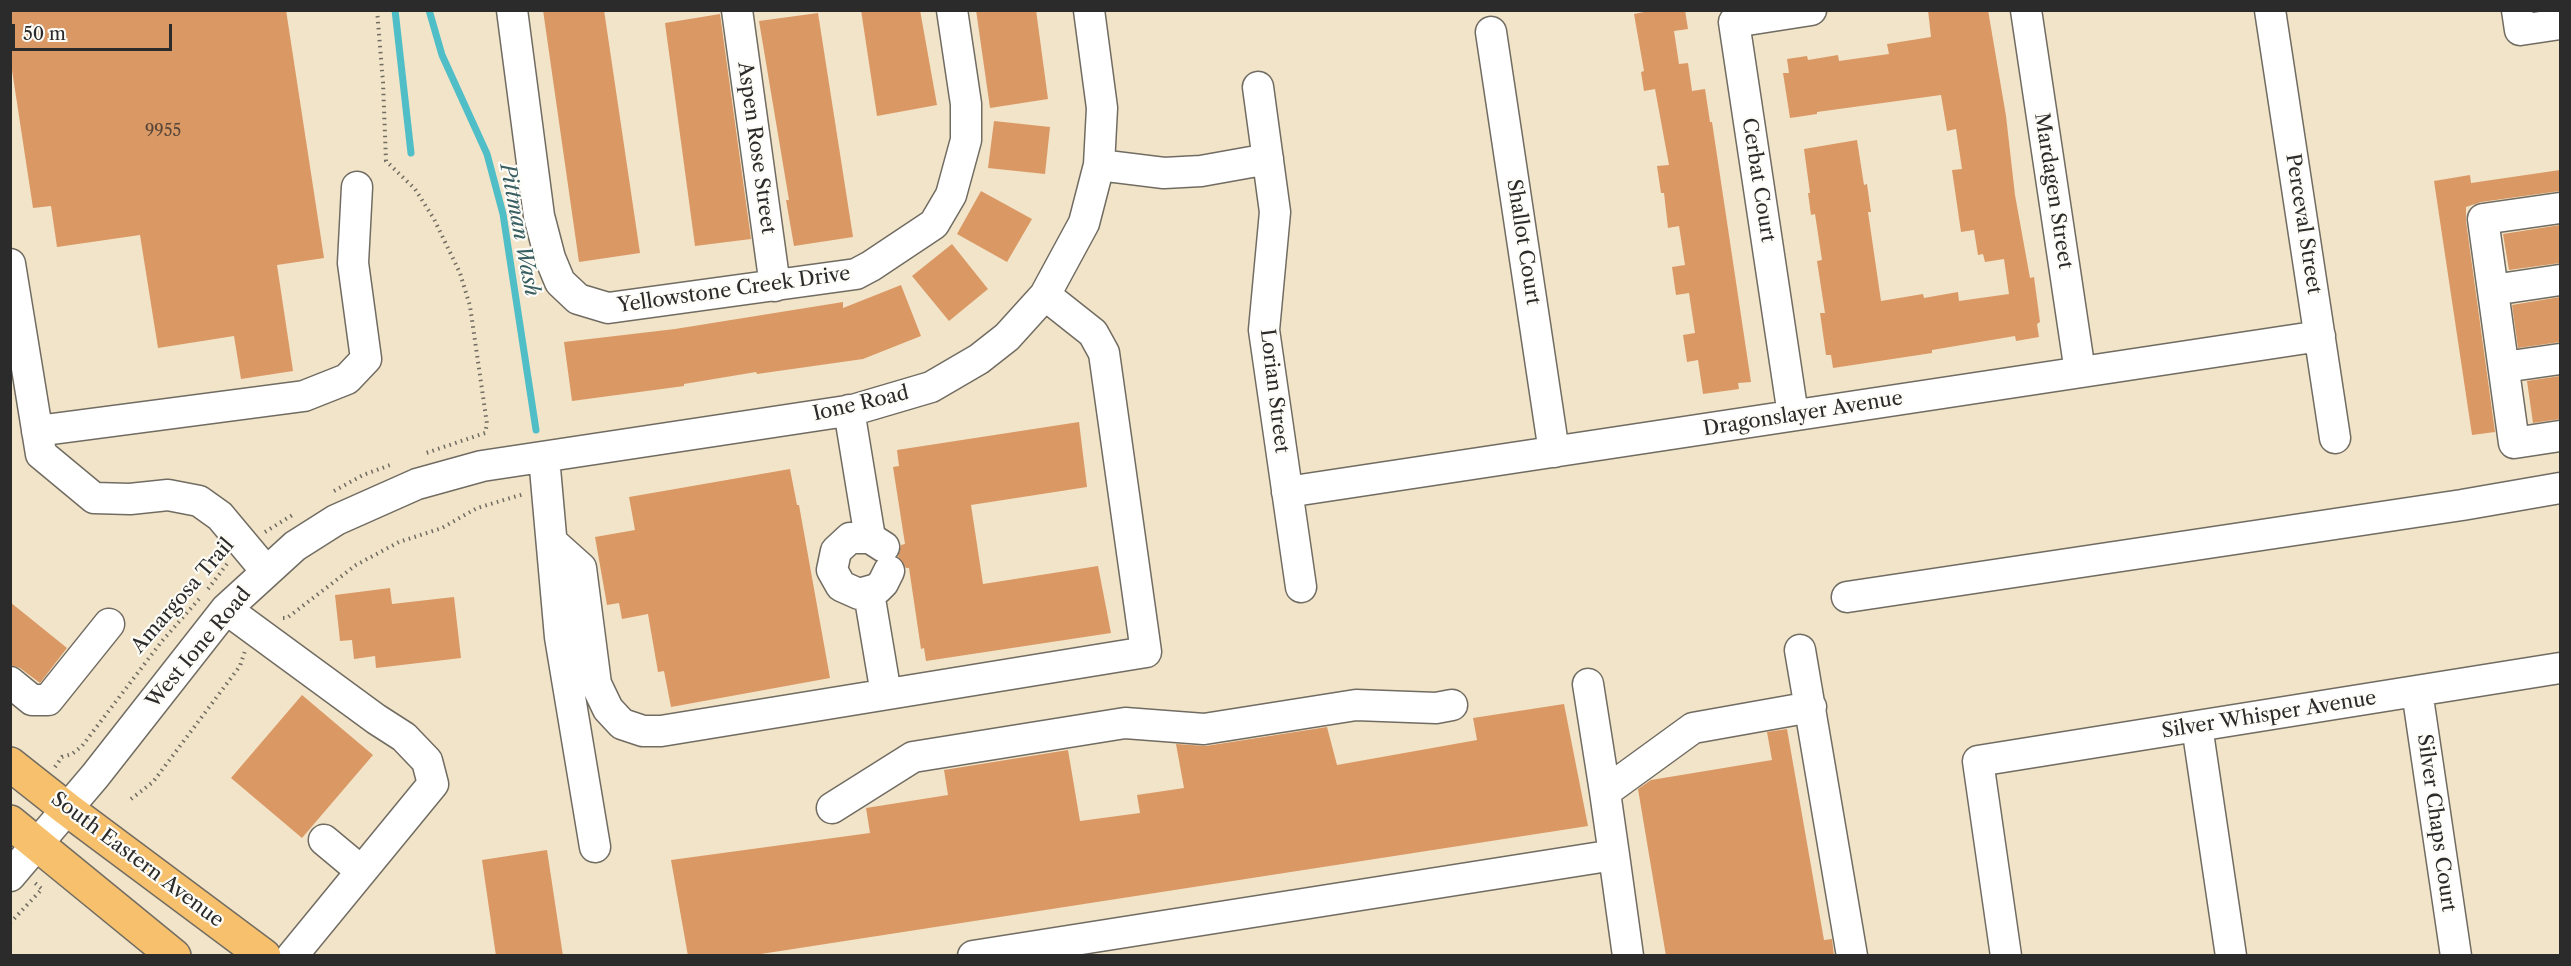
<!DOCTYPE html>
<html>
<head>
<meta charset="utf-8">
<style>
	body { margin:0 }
	#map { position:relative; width:2571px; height:966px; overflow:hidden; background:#f2e4c9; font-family:"Libre Caslon Text",serif }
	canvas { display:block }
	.frame { position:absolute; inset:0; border:12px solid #2b2b2b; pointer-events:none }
	.scale { position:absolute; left:12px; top:24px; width:160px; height:27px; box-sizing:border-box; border:3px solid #2b2b2b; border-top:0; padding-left:8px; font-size:18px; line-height:21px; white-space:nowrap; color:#2b2b2b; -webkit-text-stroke:4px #fdfcf7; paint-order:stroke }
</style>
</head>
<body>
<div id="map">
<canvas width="2571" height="966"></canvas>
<div class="frame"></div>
<div class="scale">50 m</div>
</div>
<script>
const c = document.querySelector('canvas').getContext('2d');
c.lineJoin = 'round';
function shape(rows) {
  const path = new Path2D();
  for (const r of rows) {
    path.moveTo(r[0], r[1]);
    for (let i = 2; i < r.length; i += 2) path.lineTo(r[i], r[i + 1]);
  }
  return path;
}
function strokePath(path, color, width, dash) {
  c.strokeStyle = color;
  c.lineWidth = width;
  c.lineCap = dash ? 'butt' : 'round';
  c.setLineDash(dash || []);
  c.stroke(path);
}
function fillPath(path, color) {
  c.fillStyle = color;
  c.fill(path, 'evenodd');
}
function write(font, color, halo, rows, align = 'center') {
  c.font = font + ' "Libre Caslon Text",serif';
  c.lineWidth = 4.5;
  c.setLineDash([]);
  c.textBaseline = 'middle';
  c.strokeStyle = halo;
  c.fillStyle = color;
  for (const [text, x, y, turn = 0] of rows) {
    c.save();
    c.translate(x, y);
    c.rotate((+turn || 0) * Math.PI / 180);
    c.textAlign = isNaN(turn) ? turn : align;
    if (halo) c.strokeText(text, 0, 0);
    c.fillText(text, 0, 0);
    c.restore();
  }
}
strokePath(shape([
	[395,10,411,153],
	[429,10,442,55,487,154,503,214,536,430]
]), '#50bec6', 7);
fillPath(shape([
	[10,10,286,10,324,258,277,265,293,371,241,379,234,336,158,348,140,235,57,247,51,206,33,208,10,57],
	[543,10,604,10,640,253,579,262],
	[861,10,920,10,937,105,877,116],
	[976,10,1036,10,1048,99,990,108],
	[1654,10,1685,10,1688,29,1674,31,1679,64,1688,63,1692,91,1705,89,1710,122,1712,122,1751,382,1738,383,1739,389,1703,394,1698,360,1687,362,1683,335,1695,333,1689,293,1676,295,1672,267,1685,265,1679,226,1668,228,1664,193,1661,193,1657,166,1669,165,1655,89,1644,91,1641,72,1644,71,1634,14],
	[1928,10,1988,10,2006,116,2015,195,2030,278,2034,277,2040,322,2037,324,2039,337,2016,341,2015,336,1932,350,1932,353,1833,368,1831,355,1826,355,1820,313,1825,313,1817,261,1822,260,1815,214,1811,215,1808,193,1810,193,1804,149,1857,140,1864,185,1867,184,1871,212,1868,212,1881,301,1923,294,1924,298,1958,292,1959,301,2009,294,2004,259,1985,262,1983,254,1978,255,1974,230,1961,232,1952,170,1962,169,1956,129,1947,131,1941,95,1817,112,1817,114,1790,118,1783,73,1789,73,1787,59,1807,56,1808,60,1838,55,1839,61,1889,54,1887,44,1931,37],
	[818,13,853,237,794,246,786,200,789,200,759,21],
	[720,14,751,239,695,246,665,23],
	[994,121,1050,127,1045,174,988,168],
	[2560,170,2560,191,2481,202,2466,207,2466,221,2495,432,2472,435,2434,181,2470,175,2471,183],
	[981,191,1032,219,1007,262,957,234],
	[2560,225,2560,263,2509,270,2503,234],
	[952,244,988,289,949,321,912,276],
	[901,285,921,336,863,359,757,374,756,372,684,384,684,386,572,401,564,342,675,329,843,302,843,308],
	[2560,297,2560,342,2518,348,2512,305],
	[2560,376,2560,419,2533,423,2527,381],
	[1079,422,1087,487,971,505,983,584,1098,566,1111,633,926,661,924,648,921,649,909,568,906,568,898,557,901,545,905,544,893,467,899,466,897,450],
	[790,469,797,505,799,505,830,678,671,707,664,671,658,672,648,614,622,619,619,603,607,605,595,537,635,530,629,497],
	[390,588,392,604,454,597,461,658,376,668,375,656,354,659,352,640,340,641,335,595],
	[10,602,67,648,40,683,20,668,10,665],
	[302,695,373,755,302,838,231,778],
	[1564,704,1588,826,748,956,688,956,671,860,870,833,866,808,948,795,944,770,1068,750,1080,821,1140,813,1137,795,1184,788,1176,744,1206,746,1327,727,1337,765,1477,740,1473,718],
	[1787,729,1824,940,1832,939,1834,956,1666,956,1638,789,1651,780,1772,760,1767,732],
	[547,850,563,956,496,956,482,860]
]), '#da9864');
const minor = shape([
	[512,10,539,216,550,258,560,282,578,299,608,308,856,274,871,266,934,224,951,195,966,140,966,104,952,10],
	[737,10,775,286],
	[2026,10,2080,372],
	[2270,10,2335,438],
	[2517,10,2520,30,2560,24],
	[1491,32,1554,452],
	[1258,87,1275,212,1264,330,1301,587],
	[1099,165,1164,173,1201,171,1268,159],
	[2560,208,2483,219,2514,443,2560,436],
	[10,264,41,454,94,498,130,499,168,495,199,501,220,516,266,571],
	[2493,290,2560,280],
	[2504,367,2560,359],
	[849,410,870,538],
	[1793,415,1734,22,1811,10],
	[37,431,304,396,347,379,366,359,353,263,357,187],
	[544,457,560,637,595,847],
	[1287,492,2320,336],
	[552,542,581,568,596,684,608,709,622,724,643,731,661,731,1146,652,1104,353,1093,333,1045,295],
	[884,547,870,538,850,538,836,551,832,570,841,586,859,594,877,589,883,583,889,571],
	[869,593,886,694],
	[1847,597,2462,505,2560,488],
	[226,609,376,719,404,737,427,761,433,784,292,956],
	[1800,650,1852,956],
	[10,682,32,700,48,700,109,624],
	[1588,684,1605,792],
	[2417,691,2456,956],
	[2197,726,2231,956],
	[832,808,913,757,1125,723,1204,729,1356,705,1436,708,1452,705],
	[324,840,360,870],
	[1614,855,1605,792,1693,728,1811,707],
	[10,876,95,776,226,609,295,546,336,520,417,484,482,466,853,410,931,387,979,359,1007,337,1045,295,1084,223,1099,165,1102,108,1089,10],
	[973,956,1614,855,1628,956],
	[2006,956,1978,761,2560,668]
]);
const major = shape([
	[10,764,67,809,264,956],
	[10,822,174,956]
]);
strokePath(minor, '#716c62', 33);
strokePath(major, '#716c62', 36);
strokePath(shape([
	[377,10,383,82,386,161,415,189,434,219,460,273,470,306,487,424,485,433,426,453],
	[334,491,363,475,393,464],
	[265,532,294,514],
	[208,589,227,564],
	[283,618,287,618,356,565,399,542,442,528,477,508,524,494],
	[55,767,62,757,72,754,82,746,162,641,199,599],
	[131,799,153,782,240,666,245,651],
	[10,923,42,889,35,883],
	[10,949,11,956]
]), '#716c62', 4, [1.5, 4.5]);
strokePath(minor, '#fff', 30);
strokePath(major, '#f7c06c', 33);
write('16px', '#574639', null, [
	["9955",163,131]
]);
write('20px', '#2b2b2b', '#fdfcf7', [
	["Aspen Rose Street",756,148,82],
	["Cerbat Court",1758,180,81],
	["Mardagen Street",2053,191,81],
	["Perceval Street",2303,224,81],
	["Shallot Court",1523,242,81],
	["Yellowstone Creek Drive",734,290,-8],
	["Lorian Street",1274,391,83],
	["Ione Road",861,404,-13],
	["Dragonslayer Avenue",1803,414,-9],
	["Amargosa Trail",183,596,-49],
	["West Ione Road",199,648,-50],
	["Silver Whisper Avenue",2269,715,-9],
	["Silver Chaps Court",2436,823,82],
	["South Eastern Avenue",137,860,37]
]);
write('italic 21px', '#385e61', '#fdfcf7', [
	["Pittman Wash",519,230,79]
]);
</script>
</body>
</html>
